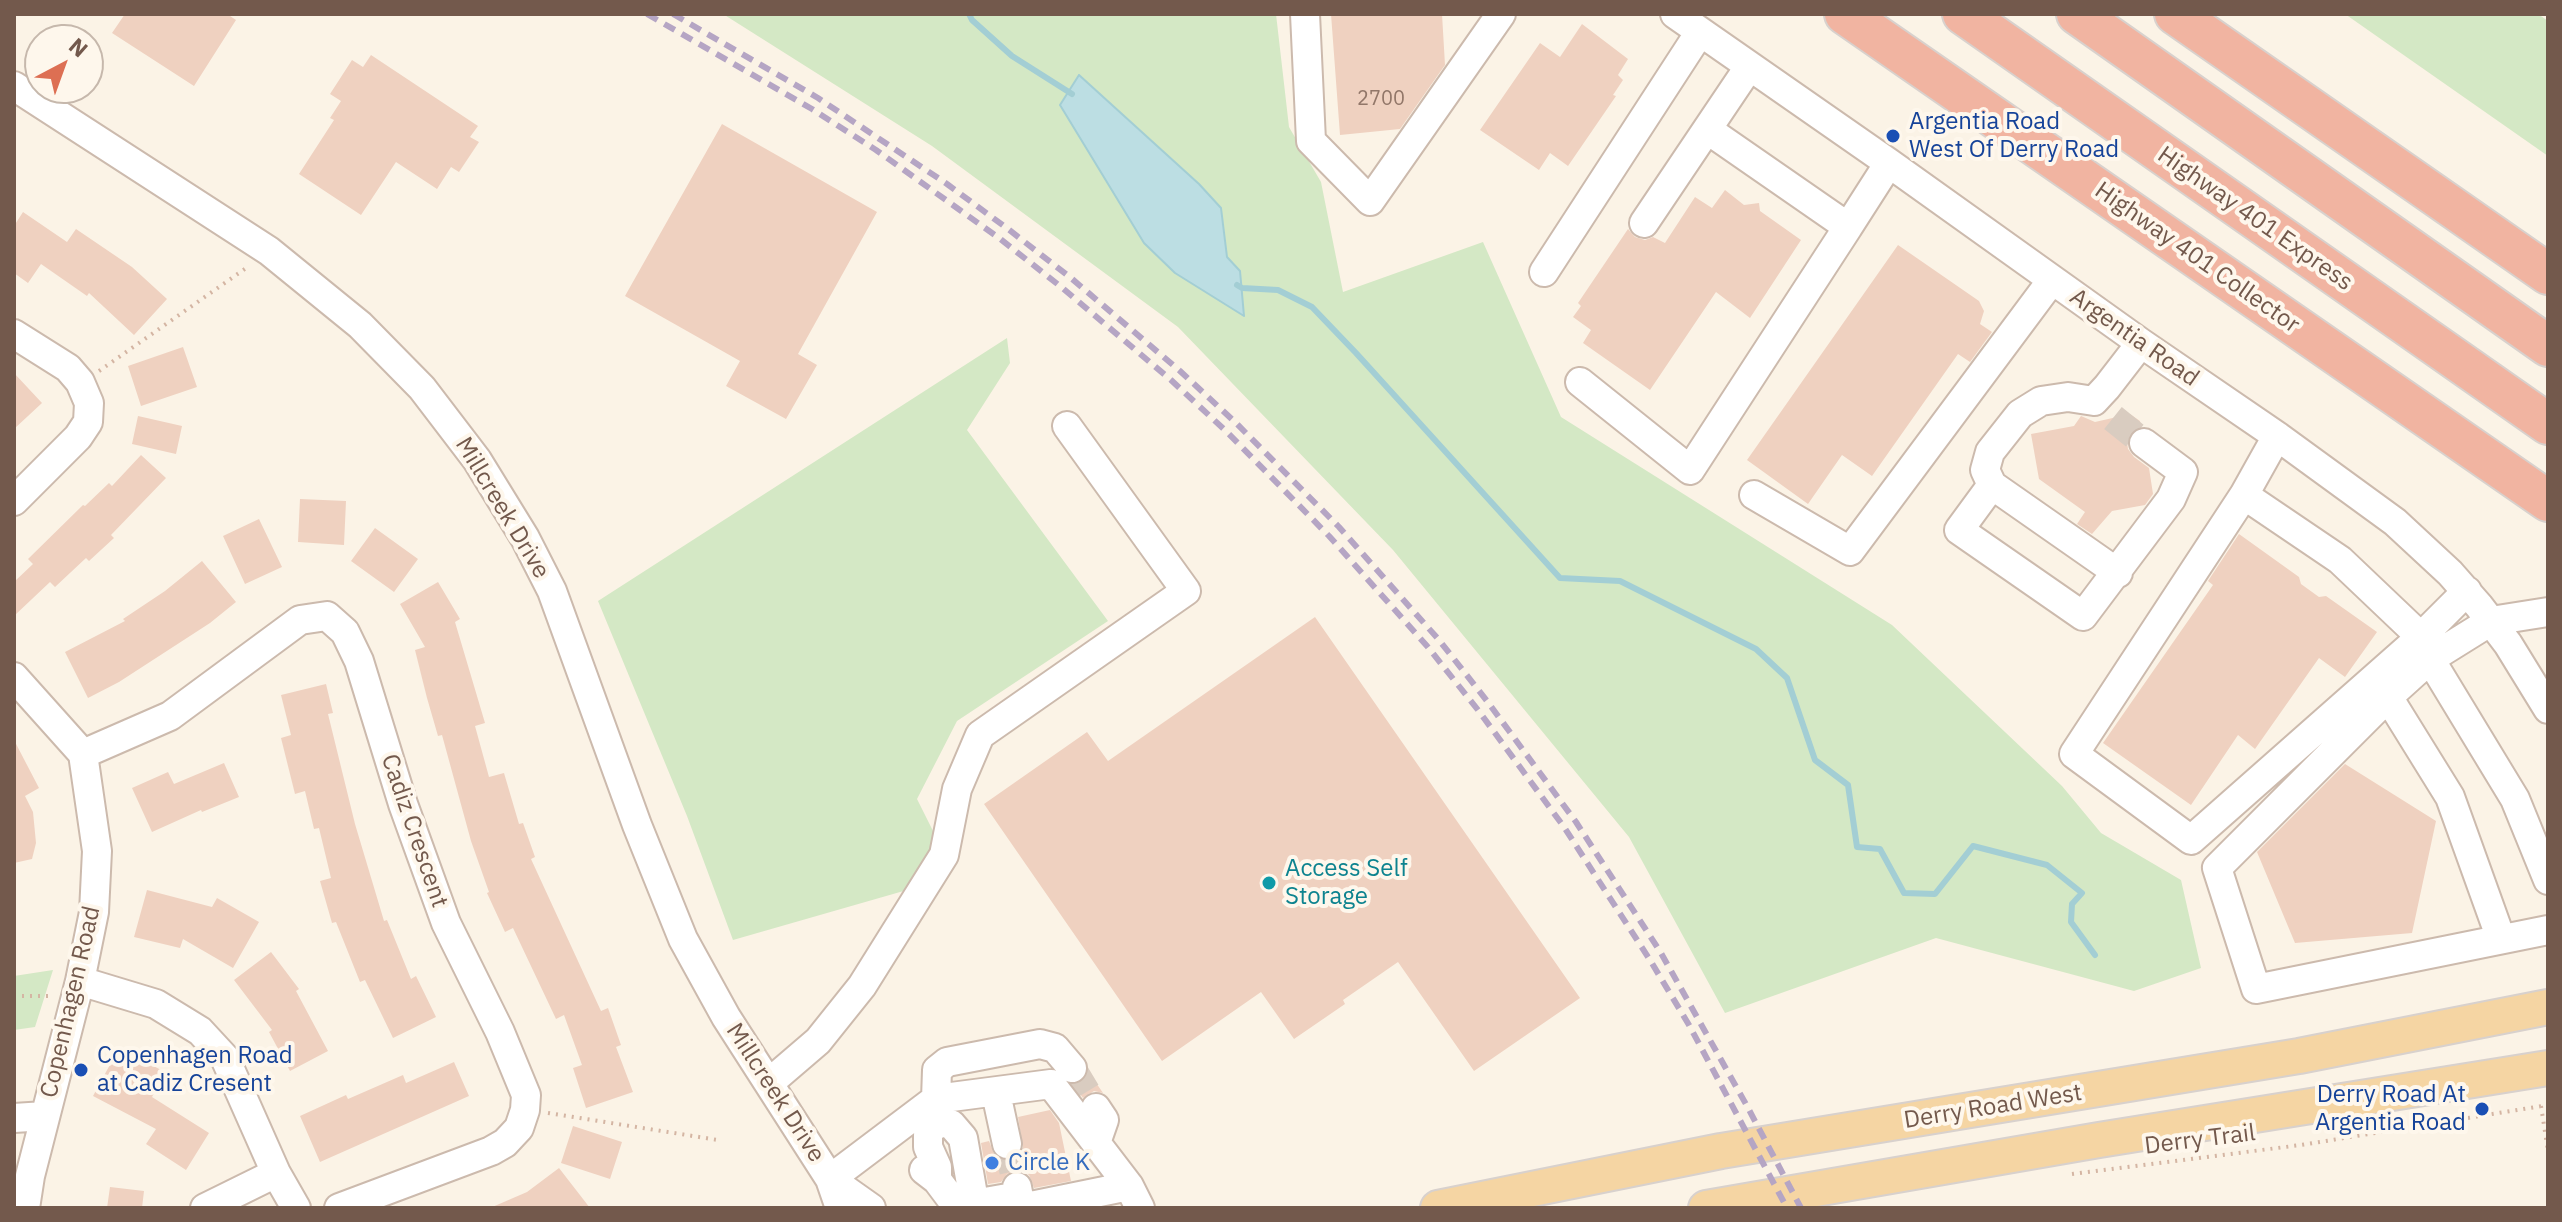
<!DOCTYPE html>
<html>
<head>
<meta charset="utf-8">
<style>
	body { margin:0 }
	#map { position:relative; width:2562px; height:1222px; overflow:hidden; background:#fbf3e6; font-family:"IBM Plex Sans",sans-serif }
	canvas { display:block }
	.frame { position:absolute; inset:0; border:16px solid #73594c; pointer-events:none }
	.north { position:absolute; left:24px; top:24px; width:80px; height:80px; box-sizing:border-box; background:#fef7ec; border:2px solid #c6b8ac; border-radius:50%; rotate:41deg; font-size:22px; font-weight:700; line-height:32px; text-align:center; color:#73594c }
	.north::after { content:''; display:block; margin:auto; width:28px; height:36px; background:#dd6f53; clip-path:polygon(50% 0,100% 100%,50% 72%,0 100%) }
</style>
</head>
<body>
<div id="map">
<canvas width="2562" height="1222"></canvas>
<div class="frame"></div>
<div class="north">N</div>
</div>
<script>
const c = document.querySelector('canvas').getContext('2d');
c.lineJoin = 'round';
function fillPath(path, color) {
  c.fillStyle = color;
  c.fill(path, 'evenodd');
}
function shape(rows) {
  const path = new Path2D();
  for (const r of rows) {
    path.moveTo(r[0], r[1]);
    for (let i = 2; i < r.length; i += 2) path.lineTo(r[i], r[i + 1]);
  }
  return path;
}
function strokePath(path, color, width, dash) {
  c.strokeStyle = color;
  c.lineWidth = width;
  c.lineCap = dash ? 'butt' : 'round';
  c.setLineDash(dash || []);
  c.stroke(path);
}
function write(font, color, halo, rows, align = 'center') {
  c.font = font + ' "IBM Plex Sans",sans-serif';
  c.lineWidth = 8;
  c.setLineDash([]);
  c.textBaseline = 'middle';
  c.strokeStyle = halo;
  c.fillStyle = color;
  for (const [text, x, y, turn = 0] of rows) {
    c.save();
    c.translate(x, y);
    c.rotate((+turn || 0) * Math.PI / 180);
    c.textAlign = isNaN(turn) ? turn : align;
    if (halo) c.strokeText(text, 0, 0);
    c.fillText(text, 0, 0);
    c.restore();
  }
}
fillPath(shape([
	[723,14,1276,14,1289,127,1321,182,1343,292,1483,242,1561,417,1892,625,2062,786,2101,833,2181,880,2201,968,2134,991,1936,938,1725,1013,1629,837,1393,550,1178,327,932,146],
	[2345,14,2538,14,2548,21,2548,156],
	[1007,338,1010,363,967,430,1108,621,957,721,917,799,935,835,914,888,733,940,687,816,598,601],
	[53,970,35,1027,14,1030,14,976]
]), '#d4e8c5');
const water = shape([
	[1079,75,1199,184,1221,208,1227,257,1240,271,1244,316,1175,273,1144,243,1060,105,1079,75]
]);
fillPath(water, '#bcdee3');
strokePath(water, '#a3ced4', 2);
strokePath(shape([
	[969,14,972,20,1012,56,1072,94],
	[1237,285,1242,288,1278,290,1312,307,1356,353,1560,578,1620,581,1756,649,1787,678,1815,760,1848,785,1857,847,1880,849,1904,893,1935,894,1973,846,2047,865,2082,893,2072,904,2071,922,2095,955]
]), '#a3ced4', 6);
fillPath(shape([
	[125,14,227,14,236,20,194,86,112,33],
	[1331,14,1442,14,1445,65,1400,129,1340,135],
	[1582,24,1628,59,1618,75,1623,80,1613,95,1616,96,1568,166,1550,153,1539,170,1480,130,1540,43,1560,57],
	[371,55,478,126,470,137,479,142,459,172,451,167,437,189,396,162,361,215,299,174,334,120,330,118,341,101,330,94,352,60,363,67],
	[722,124,877,212,798,354,817,365,786,419,726,386,740,361,625,296],
	[1725,190,1744,205,1759,203,1760,211,1801,240,1750,318,1716,292,1650,390,1583,343,1591,330,1573,317,1581,306,1578,303,1628,229,1635,237,1645,240,1653,237,1665,243,1695,197,1712,208],
	[23,212,67,242,76,229,132,267,167,299,134,335,89,293,87,296,41,264,28,283,14,273,14,226],
	[1898,245,1979,301,1984,311,1980,324,1992,332,1970,362,1958,354,1872,476,1842,455,1808,504,1747,460],
	[183,347,197,387,141,406,128,366],
	[14,373,42,403,14,429],
	[2130,414,2140,421,2141,427,2130,434,2127,442,2128,449,2134,457,2149,468,2153,494,2145,505,2112,511,2092,534,2077,524,2085,512,2039,479,2031,434,2074,426,2081,416,2095,422],
	[138,416,182,426,176,454,132,444],
	[141,455,166,478,111,535,114,538,89,561,86,558,55,587,50,582,14,616,14,582,33,564,28,559,83,505,85,506,109,483,112,486],
	[300,499,346,501,344,545,298,542],
	[259,519,282,567,245,584,223,536],
	[375,528,418,559,394,592,351,561],
	[2239,534,2299,577,2301,584,2319,597,2326,596,2377,632,2345,677,2319,658,2255,749,2238,735,2191,805,2103,743,2213,585,2208,581],
	[202,561,236,602,210,623,119,682,88,698,65,652,125,621,123,619,165,591],
	[438,582,460,619,455,622,485,723,475,726,489,777,504,773,519,824,523,823,535,857,531,859,601,1011,608,1008,621,1045,616,1047,633,1092,586,1108,573,1068,582,1065,564,1015,556,1019,513,928,505,932,487,893,489,892,471,841,442,735,438,736,427,698,415,650,425,647,400,604],
	[1315,617,1580,998,1474,1071,1398,962,1343,1000,1345,1004,1294,1039,1261,992,1162,1061,984,804,1087,732,1108,761],
	[326,684,333,713,328,714,355,824,384,921,387,920,411,979,416,976,436,1017,393,1038,365,980,360,982,336,922,332,923,320,881,331,878,319,828,314,829,305,791,295,794,281,738,291,735,281,695],
	[14,740,39,788,25,796,33,812,36,843,32,859,14,863],
	[224,763,239,797,202,812,201,810,152,832,132,788,168,772,174,784],
	[2345,764,2436,821,2412,933,2295,943,2257,852],
	[147,890,212,907,217,898,259,922,233,968,183,939,180,948,134,937],
	[271,952,299,989,296,991,328,1051,290,1071,269,1032,272,1030,234,980],
	[119,1048,165,1072,152,1097,209,1133,186,1170,146,1144,156,1129,93,1096],
	[454,1062,469,1096,320,1162,300,1116,346,1095,348,1099,403,1075,406,1083],
	[1088,1071,1103,1093,1094,1091,1083,1098,1073,1085,1084,1080],
	[1050,1110,1059,1123,1071,1181,1034,1188,1029,1175,1022,1171,1015,1170,1007,1174,1001,1182,988,1184,981,1143,989,1141,995,1156,1003,1160,1011,1160,1019,1156,1023,1148,1018,1117],
	[573,1126,622,1142,610,1179,561,1163],
	[559,1168,590,1208,490,1208,527,1192],
	[110,1187,144,1191,142,1208,107,1208]
]), '#efd1c0');
strokePath(shape([
	[2113,418,2144,443],
	[1072,1068,1096,1108],
	[1007,1144,1015,1178]
]), '#d9ccc0', 28, [28, 14]);
const minor = shape([
	[1305,14,1311,141,1370,201,1501,14],
	[1675,14,1889,163,2141,343,2277,436,2395,522,2450,573,2479,606,2508,644,2548,709],
	[14,86,269,251,360,325,422,388,477,460,525,538,552,591,637,825,683,939,726,1017,830,1179,840,1208],
	[1708,130,1848,227,1889,163],
	[1644,223,1749,67],
	[1544,272,1700,32],
	[14,334,68,368,80,382,89,403,88,422,78,437,14,501],
	[2141,343,2107,387,2094,401,2068,397,2041,401,2020,414,1990,452,1985,470,1992,485,1959,530,2083,616,2171,499,2183,472,2144,443],
	[1580,382,1690,470,1848,227],
	[1992,485,2118,573],
	[1754,495,1850,551,2052,280],
	[2244,495,2340,560,2421,637,2191,840,2074,754,2244,495,2277,436],
	[2548,612,2491,621,2430,659,2388,697,2217,868,2256,989,2548,930],
	[2421,637,2467,591],
	[2430,659,2515,799,2548,880],
	[14,677,83,754,97,851,94,912,80,981,30,1176,25,1208],
	[2388,697,2450,797,2501,939],
	[83,754,170,716,300,620,327,616,345,632,359,661,403,804,446,923,500,1032,526,1095,525,1110,519,1128,505,1143,491,1151,339,1208],
	[80,981,156,1004,200,1031,225,1058,276,1173,296,1208],
	[769,1083,818,1041,862,986,944,855,957,789,980,735,1186,591,1067,426],
	[996,1093,1007,1144],
	[936,1099,937,1070,947,1062,1040,1044,1055,1048,1072,1068],
	[1096,1108,1104,1120,1096,1143],
	[14,1118,45,1116],
	[924,1170,937,1180,958,1208],
	[830,1179,936,1099,1051,1084,1129,1186,1140,1208],
	[830,1179,871,1208],
	[937,1180,937,1167,928,1147,928,1135,932,1127,943,1122,951,1124,963,1138,973,1195,978,1200,985,1202,1019,1196],
	[1017,1187,1021,1208,1129,1186],
	[205,1208,276,1173]
]);
const major = shape([
	[1438,1208,1721,1151,2299,1056,2548,1007],
	[1706,1208,2099,1140,2548,1068]
]);
const highway = shape([
	[1845,14,2548,501],
	[1963,14,2548,424],
	[2077,14,2548,346],
	[2175,14,2548,274]
]);
strokePath(minor, '#ccbaad', 32);
strokePath(major, '#d8d1cd', 38);
strokePath(highway, '#d8d1cd', 44);
strokePath(shape([
	[99,371,249,266],
	[14,996,51,996],
	[2541,1106,2548,1151],
	[548,1113,718,1140],
	[2072,1174,2301,1145,2548,1105]
]), '#d4b5a3', 4, [2, 6]);
strokePath(minor, '#fff', 28);
strokePath(major, '#f5d5a3', 34);
strokePath(highway, '#f1b4a1', 40);
strokePath(shape([
	[647,14,812,109,876,150,999,238,1060,286,1171,380,1227,432,1329,536,1427,646,1478,710,1564,827,1650,960,1689,1025,1787,1208],
	[673,14,818,98,947,184,1008,229,1071,278,1180,371,1235,422,1339,527,1439,640,1487,701,1576,822,1661,953,1747,1106,1801,1208]
]), '#b5a5c4', 6, [12, 8]);
for (const [x, y, r, color] of [
	[1893,136,8,"#1a4fb4"],
	[1269,883,8,"#0f9aa8"],
	[81,1070,8,"#1a4fb4"],
	[2482,1109,8,"#1a4fb4"],
	[992,1163,8,"#3f7fe0"]
]) {
  const dot = new Path2D();
  dot.arc(x, y, r, 0, 2 * Math.PI);
  c.fillStyle = color;
  c.fill(dot);
  strokePath(dot, '#fef7ec', 3);
}
write('20px', '#927769', null, [
	["2700",1381,99]
]);
write('24px', '#164399', '#fef7ec', [
	["Argentia Road",1909,122],
	["West Of Derry Road",1909,150],
	["Copenhagen Road",97,1056],
	["at Cadiz Cresent",97,1084],
	["Derry Road At",2466,1095,"right"],
	["Argentia Road",2466,1123,"right"]
], 'left');
write('24px', '#73594c', '#fef7ec', [
	["Highway 401 Express",2255,219,35],
	["Highway 401 Collector",2197,258,35],
	["Argentia Road",2134,338,35],
	["Millcreek Drive",502,508,59],
	["Cadiz Crescent",414,831,71],
	["Copenhagen Road",71,1002,-77],
	["Millcreek Drive",775,1093,57],
	["Derry Road West",1993,1107,-9],
	["Derry Trail",2200,1140,-7]
]);
write('24px', '#0d838f', '#fef7ec', [
	["Access Self",1285,869],
	["Storage",1285,897]
], 'left');
write('24px', '#366cbe', '#fef7ec', [
	["Circle K",1008,1163]
], 'left');
</script>
</body>
</html>
